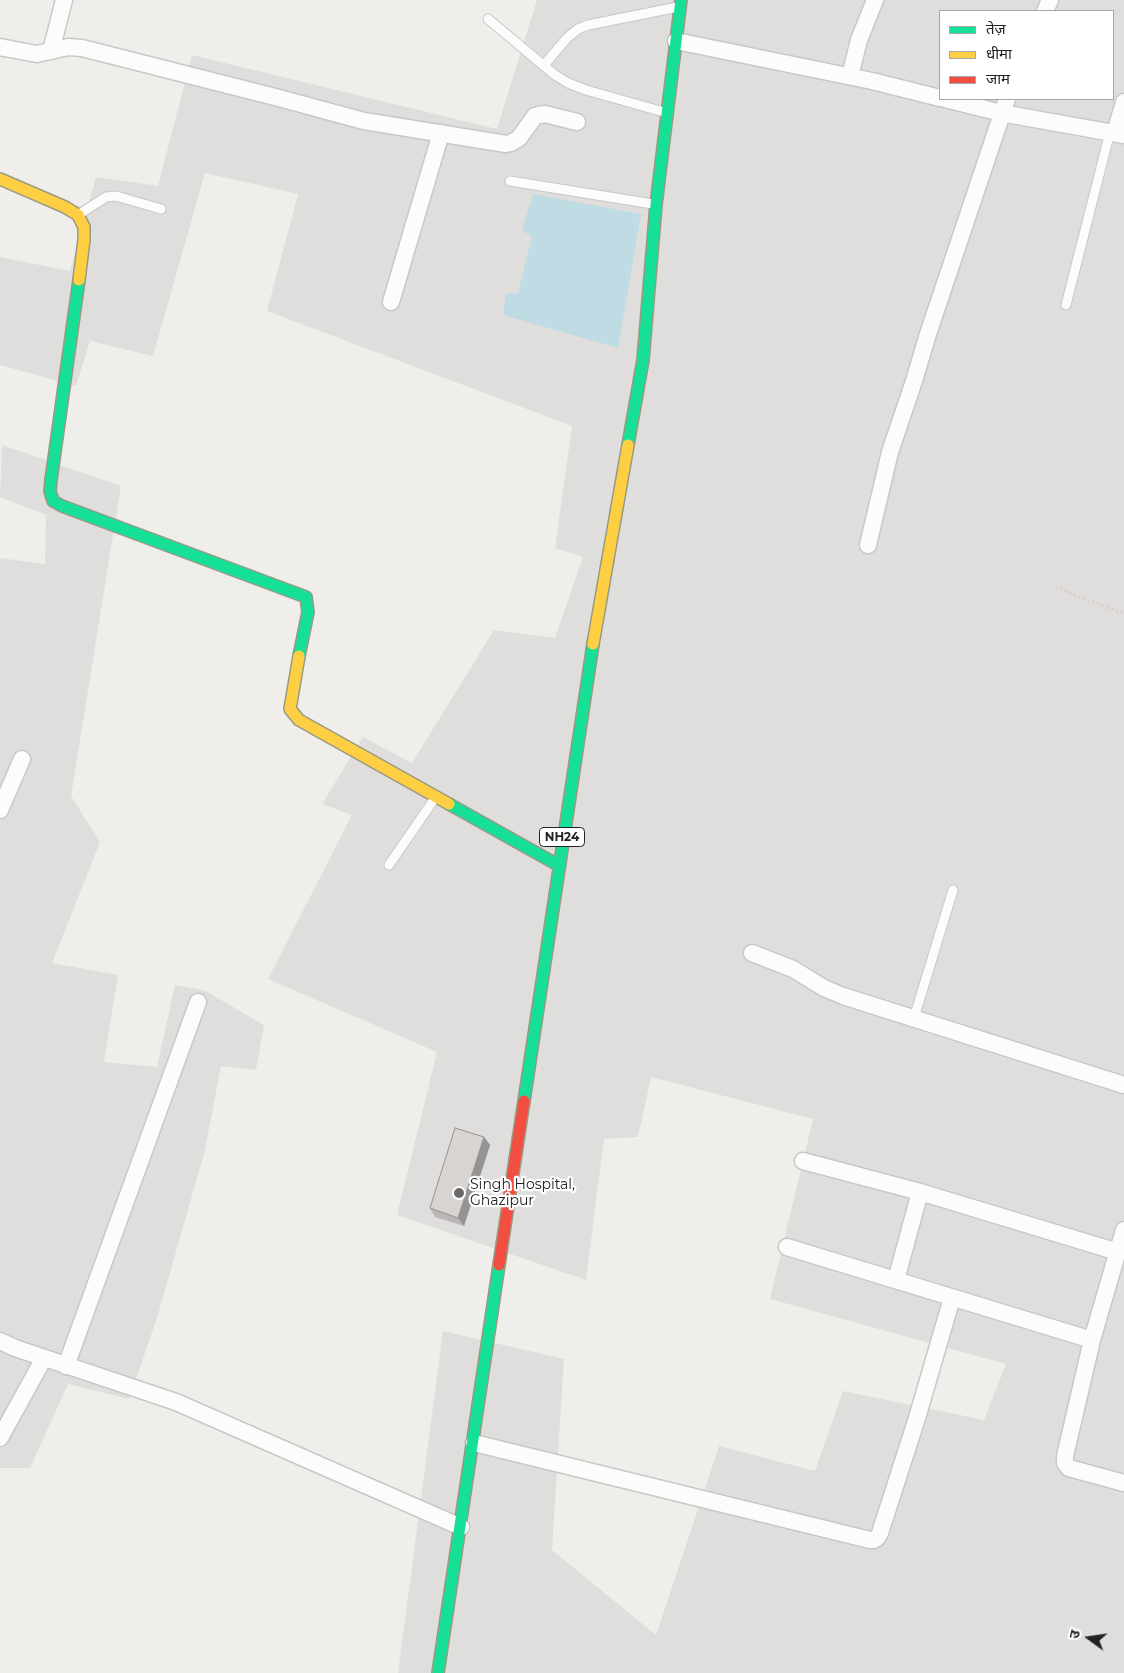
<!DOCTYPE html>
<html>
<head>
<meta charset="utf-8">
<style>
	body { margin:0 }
	#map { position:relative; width:1124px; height:1673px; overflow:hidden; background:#f0eeeb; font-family:Montserrat,"Noto Sans Devanagari",sans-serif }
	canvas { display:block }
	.legend { position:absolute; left:939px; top:10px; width:175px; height:90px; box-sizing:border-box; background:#fff; border:1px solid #a7a7a7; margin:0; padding:6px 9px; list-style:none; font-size:15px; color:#222 }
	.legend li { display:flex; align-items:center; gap:10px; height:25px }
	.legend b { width:25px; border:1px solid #a7a7a7 }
	.north { position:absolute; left:1064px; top:1613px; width:50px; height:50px; -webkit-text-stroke:4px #fff; paint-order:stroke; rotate:284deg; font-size:14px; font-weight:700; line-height:20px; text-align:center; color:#222 }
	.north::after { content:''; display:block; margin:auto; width:18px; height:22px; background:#222; clip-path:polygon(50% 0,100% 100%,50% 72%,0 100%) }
</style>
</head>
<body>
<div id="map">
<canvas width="1124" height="1673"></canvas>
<ul class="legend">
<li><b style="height:6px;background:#16e098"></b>तेज़</li>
<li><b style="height:6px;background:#ffcf43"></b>धीमा</li>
<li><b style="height:6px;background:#f24e42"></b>जाम</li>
</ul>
<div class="north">उ</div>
</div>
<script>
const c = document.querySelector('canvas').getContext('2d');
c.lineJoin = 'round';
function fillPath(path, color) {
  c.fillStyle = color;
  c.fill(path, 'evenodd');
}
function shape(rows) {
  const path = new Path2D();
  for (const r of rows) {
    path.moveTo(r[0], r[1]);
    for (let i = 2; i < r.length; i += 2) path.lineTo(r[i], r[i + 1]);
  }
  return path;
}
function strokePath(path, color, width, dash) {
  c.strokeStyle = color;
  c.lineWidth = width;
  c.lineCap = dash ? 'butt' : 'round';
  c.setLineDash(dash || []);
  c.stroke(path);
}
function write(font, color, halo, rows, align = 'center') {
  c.font = font + ' Montserrat,sans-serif';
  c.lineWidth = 4.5;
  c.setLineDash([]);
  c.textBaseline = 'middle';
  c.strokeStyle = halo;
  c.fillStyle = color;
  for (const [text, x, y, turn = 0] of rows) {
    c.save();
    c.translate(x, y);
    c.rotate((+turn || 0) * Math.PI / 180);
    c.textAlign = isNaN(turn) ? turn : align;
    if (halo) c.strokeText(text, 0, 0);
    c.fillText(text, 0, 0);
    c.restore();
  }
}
fillPath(shape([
	[537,0,1124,0,1124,1673,398,1673,443,1331,564,1359,552,1550,656,1635,719,1446,815,1471,843,1391,984,1420,1006,1364,770,1299,813,1119,651,1077,638,1137,604,1139,586,1280,397,1215,437,1052,268,979,352,815,322,804,363,737,412,763,494,630,555,638,583,557,555,548,572,426,267,311,298,194,205,173,153,356,90,341,76,386,0,365,0,257,70,271,96,177,158,186,192,55,497,129],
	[940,11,1113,11,1113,99,940,99],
	[2,445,121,486,71,796,100,842,52,963,118,975,104,1062,157,1067,175,985,204,990,264,1025,256,1070,221,1066,205,1150,157,1318,129,1399,68,1384,30,1468,0,1468,0,558,45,564,46,515,0,497]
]), '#dfdedc');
fillPath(shape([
	[533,194,641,214,618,348,503,315,506,294,518,293,532,236,522,231]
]), '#bfdbe3');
const lane = shape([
	[488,19,555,75,568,83,586,90,664,112],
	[544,65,567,38,578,29,588,25,678,7],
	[510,181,653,204],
	[78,215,106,197,116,196,161,209],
	[1066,305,1110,132],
	[389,865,435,798],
	[914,1018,953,890]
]);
const street = shape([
	[1045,11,1050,0],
	[676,41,872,81,940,98],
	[0,47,37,54,68,47,82,48,279,98,364,121,506,144,511,143,519,138,535,116,539,115,545,114,577,122],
	[51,51,64,0],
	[850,76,859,40,875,0],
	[945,99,1001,113,1124,135],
	[1115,133,1124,102],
	[391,302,441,133],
	[868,545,890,452,914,381,928,334,1007,99],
	[0,810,22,759],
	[752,953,793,969,824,988,843,996,1124,1085],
	[803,1161,920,1192,1118,1252],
	[1124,1230,1092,1340,1065,1456,1065,1463,1069,1468,1124,1483],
	[787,1247,1092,1340],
	[896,1280,920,1192],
	[0,1341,15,1348,176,1402,461,1527],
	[66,1366,198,1002],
	[0,1438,44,1358],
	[474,1443,870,1540,873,1540,877,1538,880,1533,917,1418,952,1298]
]);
const fast = shape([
	[79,280,51,480,50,491,53,501,62,506,306,597,308,612,299,656],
	[628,445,643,360,656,205,681,0],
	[449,804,558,865],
	[524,1101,593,644],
	[438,1673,499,1265]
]);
const slow = shape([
	[0,179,65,207,78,215,84,227,84,240,79,280],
	[593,644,628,445],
	[299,656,290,709,299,720,449,804]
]);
const jam = shape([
	[499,1265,524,1101]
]);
strokePath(lane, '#c9c8c7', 11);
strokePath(street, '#c9c8c7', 19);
strokePath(fast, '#999a82', 14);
strokePath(slow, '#999a82', 14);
strokePath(jam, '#999a82', 14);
strokePath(shape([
	[1055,587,1124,614]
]), '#dccecd', 2.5, [2.5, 2.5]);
strokePath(lane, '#fdfcfc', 9);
strokePath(street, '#fdfcfc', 16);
strokePath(fast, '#16e098', 11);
strokePath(slow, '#ffcf43', 11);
strokePath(jam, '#f24e42', 11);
fillPath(shape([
	[484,1137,490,1145,464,1226,435,1217,430,1208]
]), '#b9b6b5');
fillPath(shape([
	[484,1137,490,1145,464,1226,458,1218]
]), '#969493');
const building = shape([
	[455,1128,484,1137,458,1218,430,1208,455,1128]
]);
fillPath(building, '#d7d4d2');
strokePath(building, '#969493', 1);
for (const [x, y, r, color] of [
	[459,1193,6,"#6a6968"]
]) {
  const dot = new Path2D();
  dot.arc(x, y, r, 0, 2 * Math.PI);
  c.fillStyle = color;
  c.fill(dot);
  strokePath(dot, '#fff', 2);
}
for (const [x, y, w] of [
	[562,837,45]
]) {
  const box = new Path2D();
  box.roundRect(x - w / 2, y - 9.5, w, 19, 4);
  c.fillStyle = '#fff';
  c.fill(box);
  strokePath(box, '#222', 1);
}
write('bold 12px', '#222', null, [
	["NH24",562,837]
]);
write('14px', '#222', '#fff', [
	["Singh Hospital,",470,1185],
	["Ghazipur",470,1201]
], 'left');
</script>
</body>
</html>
